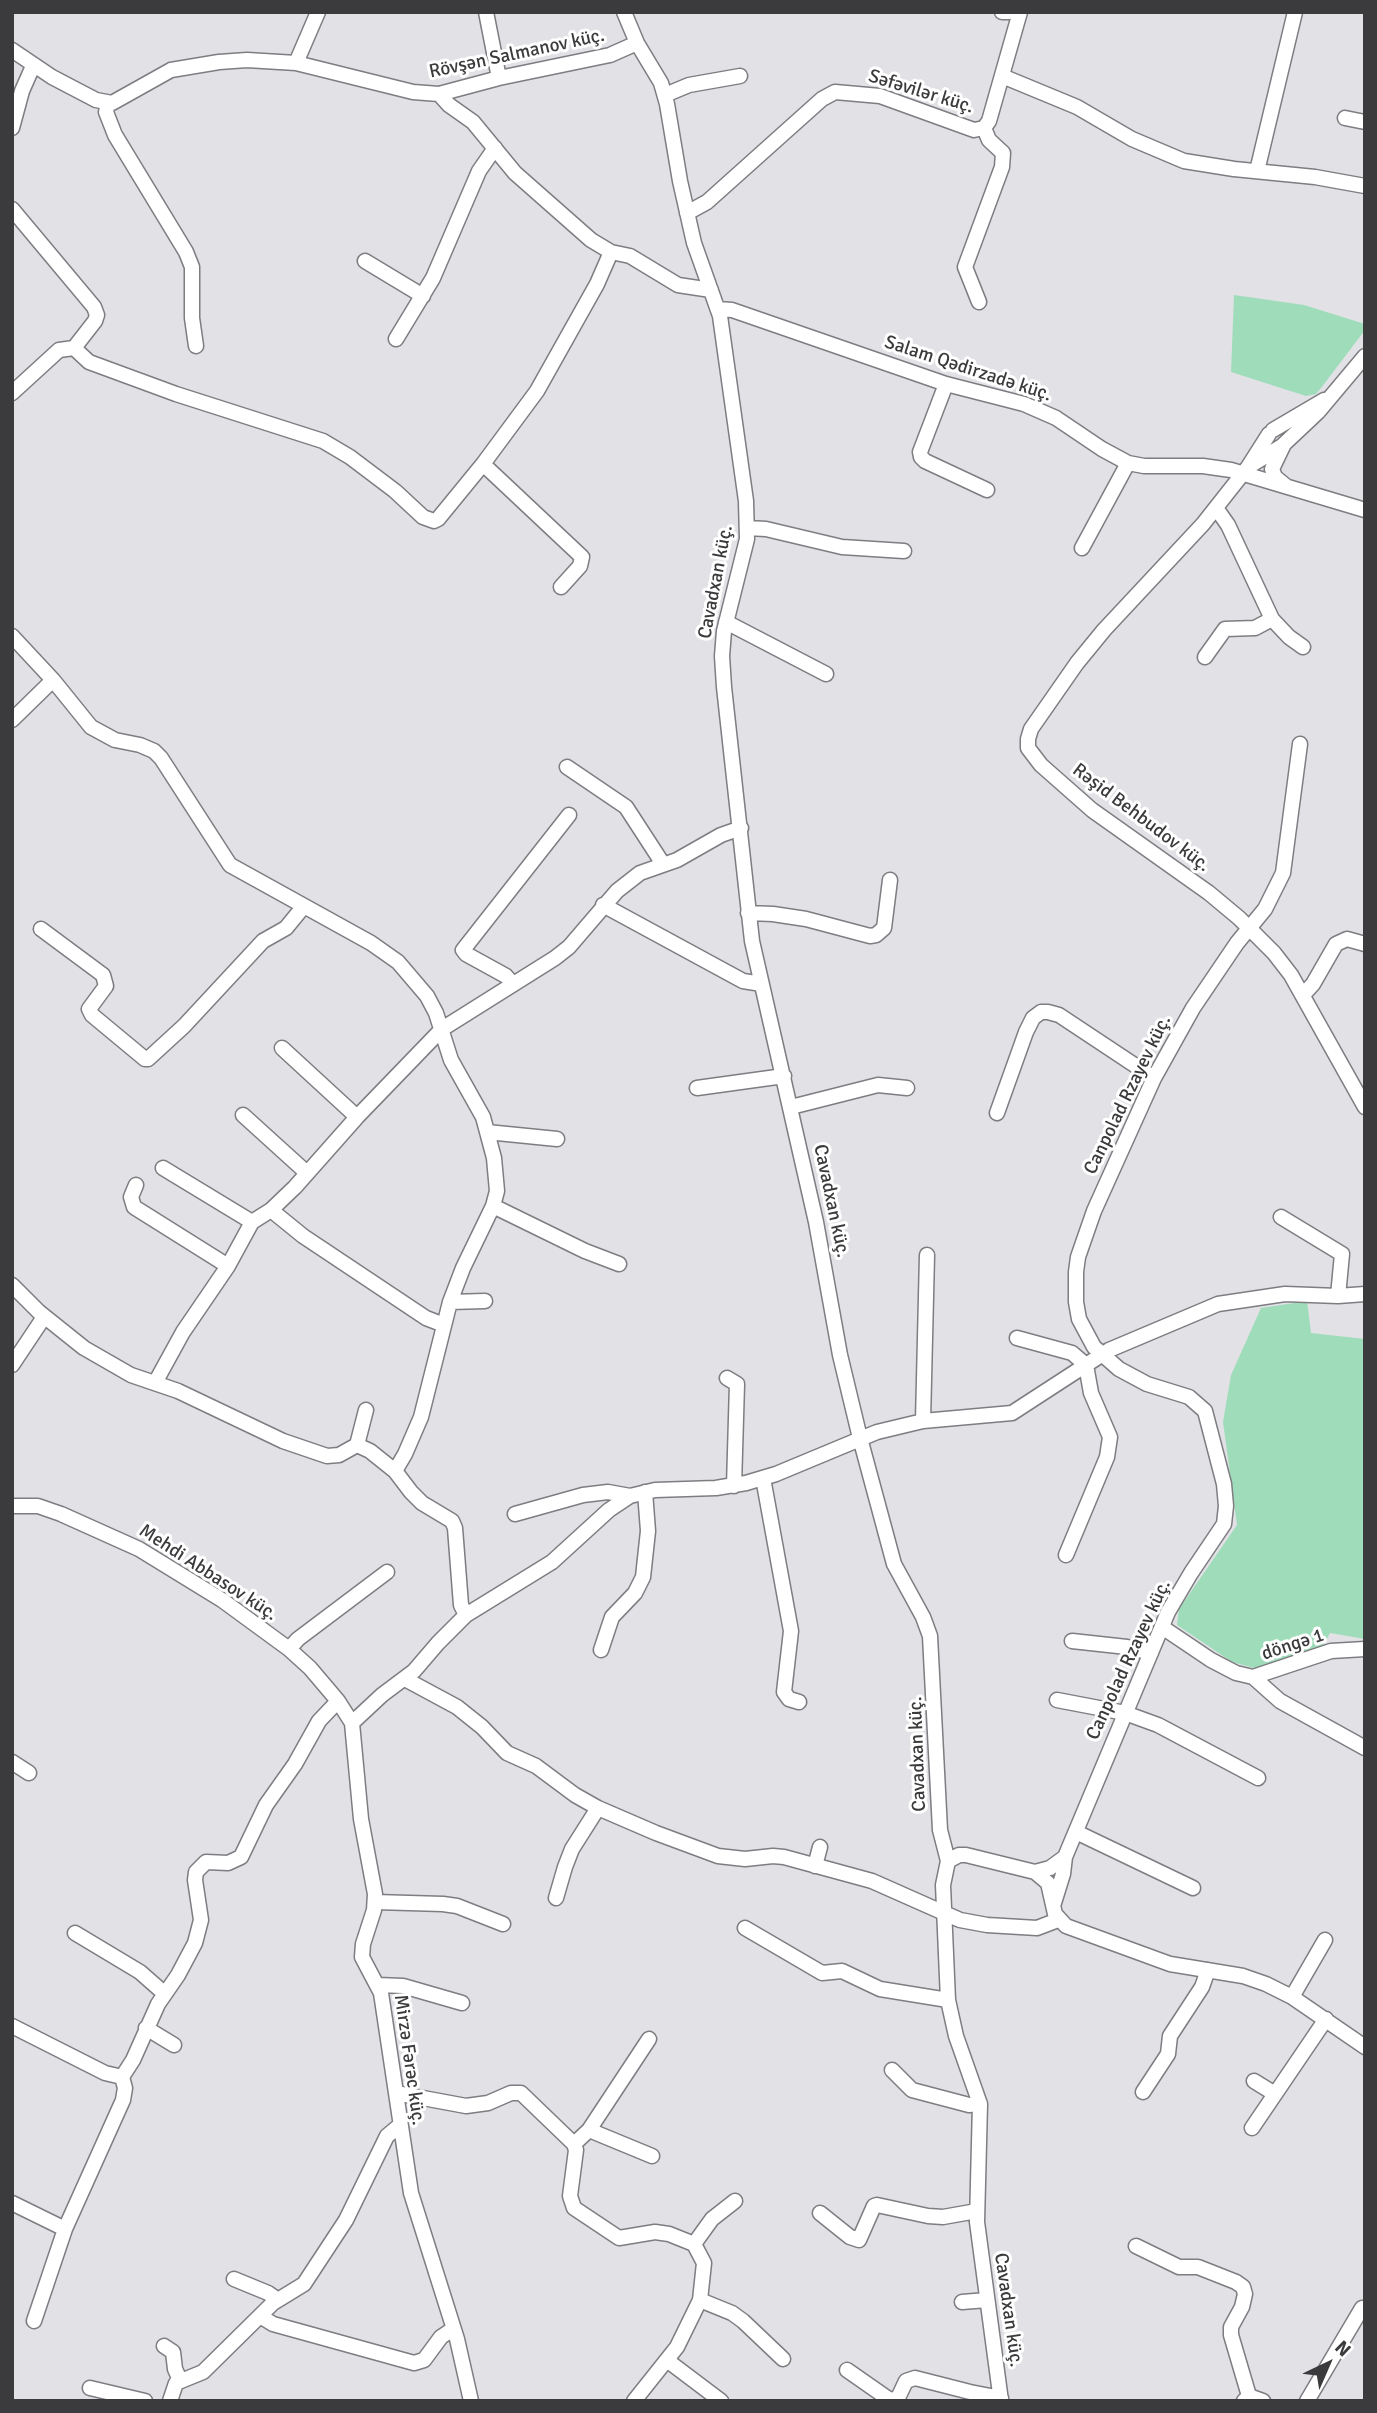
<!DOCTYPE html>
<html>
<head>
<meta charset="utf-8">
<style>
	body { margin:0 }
	#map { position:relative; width:1377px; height:2413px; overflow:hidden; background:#e2e1e6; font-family:Signika,sans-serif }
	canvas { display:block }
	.frame { position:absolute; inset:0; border:14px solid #3b3b3d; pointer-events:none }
	.north { position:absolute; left:1293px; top:2329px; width:70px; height:70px; -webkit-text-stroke:5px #fff; paint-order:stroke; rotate:44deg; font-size:19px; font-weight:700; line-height:28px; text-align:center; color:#3b3b3d }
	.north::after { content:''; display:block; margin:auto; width:24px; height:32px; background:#3b3b3d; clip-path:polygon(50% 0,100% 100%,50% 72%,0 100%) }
</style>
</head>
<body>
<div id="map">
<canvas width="1377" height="2413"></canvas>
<div class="frame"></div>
<div class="north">N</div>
</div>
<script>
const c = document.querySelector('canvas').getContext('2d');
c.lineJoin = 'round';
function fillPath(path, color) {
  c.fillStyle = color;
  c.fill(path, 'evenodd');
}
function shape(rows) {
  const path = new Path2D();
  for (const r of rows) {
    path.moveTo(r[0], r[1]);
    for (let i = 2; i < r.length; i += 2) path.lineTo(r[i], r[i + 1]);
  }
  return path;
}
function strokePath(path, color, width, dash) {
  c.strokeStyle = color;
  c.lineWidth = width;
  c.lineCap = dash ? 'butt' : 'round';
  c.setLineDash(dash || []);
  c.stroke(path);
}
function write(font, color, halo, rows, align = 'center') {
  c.font = font + ' Signika,sans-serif';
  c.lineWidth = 6;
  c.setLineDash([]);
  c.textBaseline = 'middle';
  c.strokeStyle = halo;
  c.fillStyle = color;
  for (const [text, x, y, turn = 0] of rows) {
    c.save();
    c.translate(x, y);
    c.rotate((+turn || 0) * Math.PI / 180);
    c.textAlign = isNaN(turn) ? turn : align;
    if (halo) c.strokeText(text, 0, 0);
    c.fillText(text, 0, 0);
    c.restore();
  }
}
fillPath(shape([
	[1234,295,1304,305,1365,324,1365,330,1321,388,1316,394,1306,396,1231,372],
	[1307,1301,1311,1333,1365,1339,1365,1639,1330,1633,1323,1646,1258,1669,1232,1662,1177,1625,1179,1609,1237,1525,1223,1422,1231,1375,1261,1308]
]), '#9fddba');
const minor = shape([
	[486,12,499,78],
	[624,12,637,43,661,83,667,104,680,181,694,243,720,316,746,501,747,539,724,631,722,656,724,687,752,941,816,1222,840,1355,860,1438,894,1564,923,1617,930,1636,940,1830,948,1861,943,1885,948,2000,956,2036,980,2104,977,2222,1001,2401],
	[1002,12,1009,12],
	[12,50,52,77,96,100,112,103,171,70,219,62,247,60,296,63,413,92,439,94,499,78,610,55,637,43],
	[296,63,318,12],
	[1002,76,1077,107,1132,139,1184,161,1234,169,1315,177,1365,186],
	[439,94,449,105,473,122,515,173,591,240,611,252,630,256,678,285,711,290],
	[665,95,689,85,740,76],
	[108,103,106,112,115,135,186,252,192,267,192,318,196,346],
	[1345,118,1365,122],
	[12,128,22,91,33,66],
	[1257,171,1295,12],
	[12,209,94,307,97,315,95,321,74,348,89,362,176,394,323,441,350,457,395,491,423,517,434,521,438,519,483,464,537,391,597,284,611,252],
	[687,213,707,202,822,99,835,92,880,96,974,130,984,128,989,121,1020,12],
	[365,261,423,296],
	[979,302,965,267,1002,167,1003,153,989,140,984,128],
	[718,309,732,310,946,384,1024,404,1056,418,1102,449,1128,463,1144,466,1203,466,1231,470,1365,510],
	[396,339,433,278,479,171,495,148],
	[946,384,920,452,921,457,925,461,987,490],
	[12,393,59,350,74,348],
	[1273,430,1324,400],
	[1269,434,1248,467,1282,446],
	[483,464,582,557,580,566,561,587],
	[1248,467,1203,524,1104,630,1077,663,1031,729,1028,739,1028,748,1041,765,1092,810,1209,893,1239,918,1274,953,1291,975,1365,1107],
	[1286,486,1275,477,1272,469,1284,444,1318,412,1365,356],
	[747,528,766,529,842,547,904,551],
	[1082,548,1128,463],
	[1272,619,1289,637,1303,647],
	[726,622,826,674],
	[12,636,53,680,91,727,115,740,140,745,154,751,161,758,230,865,371,943,398,962,427,996,436,1013,451,1060,483,1117,494,1158,497,1191,493,1206,463,1268,450,1302,421,1417,405,1454,395,1471],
	[1205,657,1225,629,1255,628,1272,619,1228,525,1216,508],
	[12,720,53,680],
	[567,767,626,807,663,864],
	[603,905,743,981,762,984],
	[748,913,773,914,806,919,870,936,876,935,884,928,890,880],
	[41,929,103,975,106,986,89,1009,92,1015,145,1059,148,1059,184,1026,263,941,286,928,304,906],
	[513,984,506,976,466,954,463,950,569,815],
	[1303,995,1313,984,1336,944,1347,939,1365,944],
	[282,1048,357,1117],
	[697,1088,784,1076],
	[791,1107,878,1085,907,1088],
	[997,1113,1026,1032,1033,1018,1041,1012,1048,1012,1059,1015,1154,1078],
	[243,1115,307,1173],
	[487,1132,557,1139],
	[163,1168,252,1222],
	[136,1185,131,1197,134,1207,228,1266],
	[493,1206,585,1251,619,1264],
	[271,1210,303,1236,426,1318,444,1325],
	[1281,1217,1342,1254,1338,1296],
	[12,1285,39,1312,84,1348,131,1375,178,1391,283,1441,327,1456,339,1455,357,1445,370,1451,395,1471,411,1492,422,1503,452,1521,455,1528,461,1605,466,1615],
	[450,1302,485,1301],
	[1017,1338,1072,1353,1086,1365,1091,1393,1110,1437,1107,1457,1066,1555],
	[12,1365,44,1317],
	[727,1378,737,1384,734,1486],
	[155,1383,183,1332,228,1266,252,1222,271,1210,295,1187,357,1117,442,1029,555,958,569,947,617,891,640,873,677,860,721,835,741,828],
	[923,1421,927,1255],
	[357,1445,366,1410],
	[763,1478,791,1631,784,1692,789,1699,799,1702],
	[12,1506,38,1506,61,1514,139,1549,222,1600,289,1649,310,1668,338,1701,352,1723,361,1819,375,1894,374,1910,363,1944,362,1957,381,1993,411,2193,457,2339,471,2401],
	[515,1514,583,1495,608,1492,630,1496],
	[1162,1627,1211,1660,1236,1673,1253,1677,1331,1651,1365,1649],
	[1072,1641,1127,1647,1151,1653],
	[289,1649,298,1639,387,1572],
	[601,1650,612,1617,635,1593,643,1577,648,1531,645,1492],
	[1253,1677,1280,1701,1365,1748],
	[405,1679,457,1707,482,1727,507,1753,536,1766,575,1795,598,1808,656,1833,718,1856,745,1859,773,1856,784,1857,872,1881,960,1920,987,1925,1037,1928,1058,1920],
	[1057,1700,1125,1713,1158,1725,1258,1778],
	[352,1723,382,1695,414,1671,438,1643,466,1615,552,1562,609,1510,630,1496,655,1490,716,1488,746,1483,776,1474,877,1432,923,1421,1012,1413,1109,1350,1218,1304,1285,1294,1338,1296,1365,1294],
	[12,1762,29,1773],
	[1076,1832,1193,1888],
	[948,1861,959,1855,966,1855,1035,1872,1050,1868,1065,1857,1168,1612,1191,1573,1224,1524,1226,1506,1224,1484,1205,1411,1189,1397,1147,1384,1119,1369,1094,1347,1079,1319,1076,1302,1076,1272,1078,1257,1094,1211,1154,1078,1193,1008,1237,943,1265,909,1283,873,1300,744],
	[815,1866,820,1847],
	[1035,1872,1048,1883,1055,1914,1066,1926,1170,1964,1243,1976,1266,1984,1292,1997,1365,2047],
	[556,1898,565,1867,572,1849,598,1808],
	[375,1902,443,1904,457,1906,503,1924],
	[1054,1903,1063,1874,1065,1857],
	[745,1928,822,1973,842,1971,880,1989,948,2000],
	[75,1933,140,1972,165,1994],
	[378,1985,403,1986,462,2003],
	[1292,1997,1325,1940],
	[12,2026,105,2073,122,2077,133,2060,158,2004,178,1975,195,1943,201,1920,195,1880,196,1872,206,1862,228,1863,241,1857,266,1805,295,1764,319,1721,338,1701],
	[146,2028,174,2045],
	[892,2070,912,2090,969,2105,980,2104],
	[1254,2081,1275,2094],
	[1143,2092,1168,2054,1170,2036,1202,1987,1208,1970],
	[396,2093,466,2106,488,2103,511,2093,521,2093,574,2144,576,2150,570,2196,574,2208,619,2238,655,2232,669,2234,694,2244,704,2263,700,2300,677,2347,634,2401],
	[1252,2128,1326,2019],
	[589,2130,652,2156],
	[574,2144,589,2130,649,2039],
	[12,2203,65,2229],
	[820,2213,850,2237,859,2240,874,2206,877,2205,928,2216,943,2217,977,2211],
	[694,2244,712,2219,735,2201],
	[1136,2246,1179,2267,1198,2267,1236,2282,1243,2287,1245,2294,1242,2307,1231,2327,1231,2335,1249,2396],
	[234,2279,268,2293,278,2300],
	[700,2300,732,2313,743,2321,783,2359],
	[962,2302,987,2300],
	[260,2316,273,2324,414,2363,424,2360,441,2337,453,2329],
	[34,2321,65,2229,123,2100,125,2088,122,2077],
	[164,2346,173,2352,175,2369,180,2380],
	[668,2361,721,2401],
	[847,2370,890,2400,898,2398,906,2381,915,2378,970,2392,1001,2398],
	[90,2388,145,2401],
	[170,2401,176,2383,203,2372,273,2303,304,2284,346,2220,387,2136,399,2126],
	[1244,2401,1249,2396,1263,2401],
	[1307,2401,1362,2308]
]);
strokePath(minor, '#7d7d82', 17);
strokePath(minor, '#fff', 14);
write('19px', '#3b3b3d', '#fff', [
	["Rövşən Salmanov küç.",517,54,-12],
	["Səfəvilər küç.",921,92,17],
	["Salam Qədirzadə küç.",968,369,18],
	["Cavadxan küç.",716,582,-79],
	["Rəşid Behbudov küç.",1141,818,37],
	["Canpolad Rzayev küç.",1128,1095,-64],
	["Cavadxan küç.",831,1201,78],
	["Mehdi Abbasov küç.",208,1573,33],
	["döngə 1",1293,1645,-18],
	["Canpolad Rzayev küç.",1129,1660,-65],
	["Cavadxan küç.",918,1754,-92],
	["Mirzə Fərəc küç.",409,2060,82],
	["Cavadxan küç.",1008,2310,82]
]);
</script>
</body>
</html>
